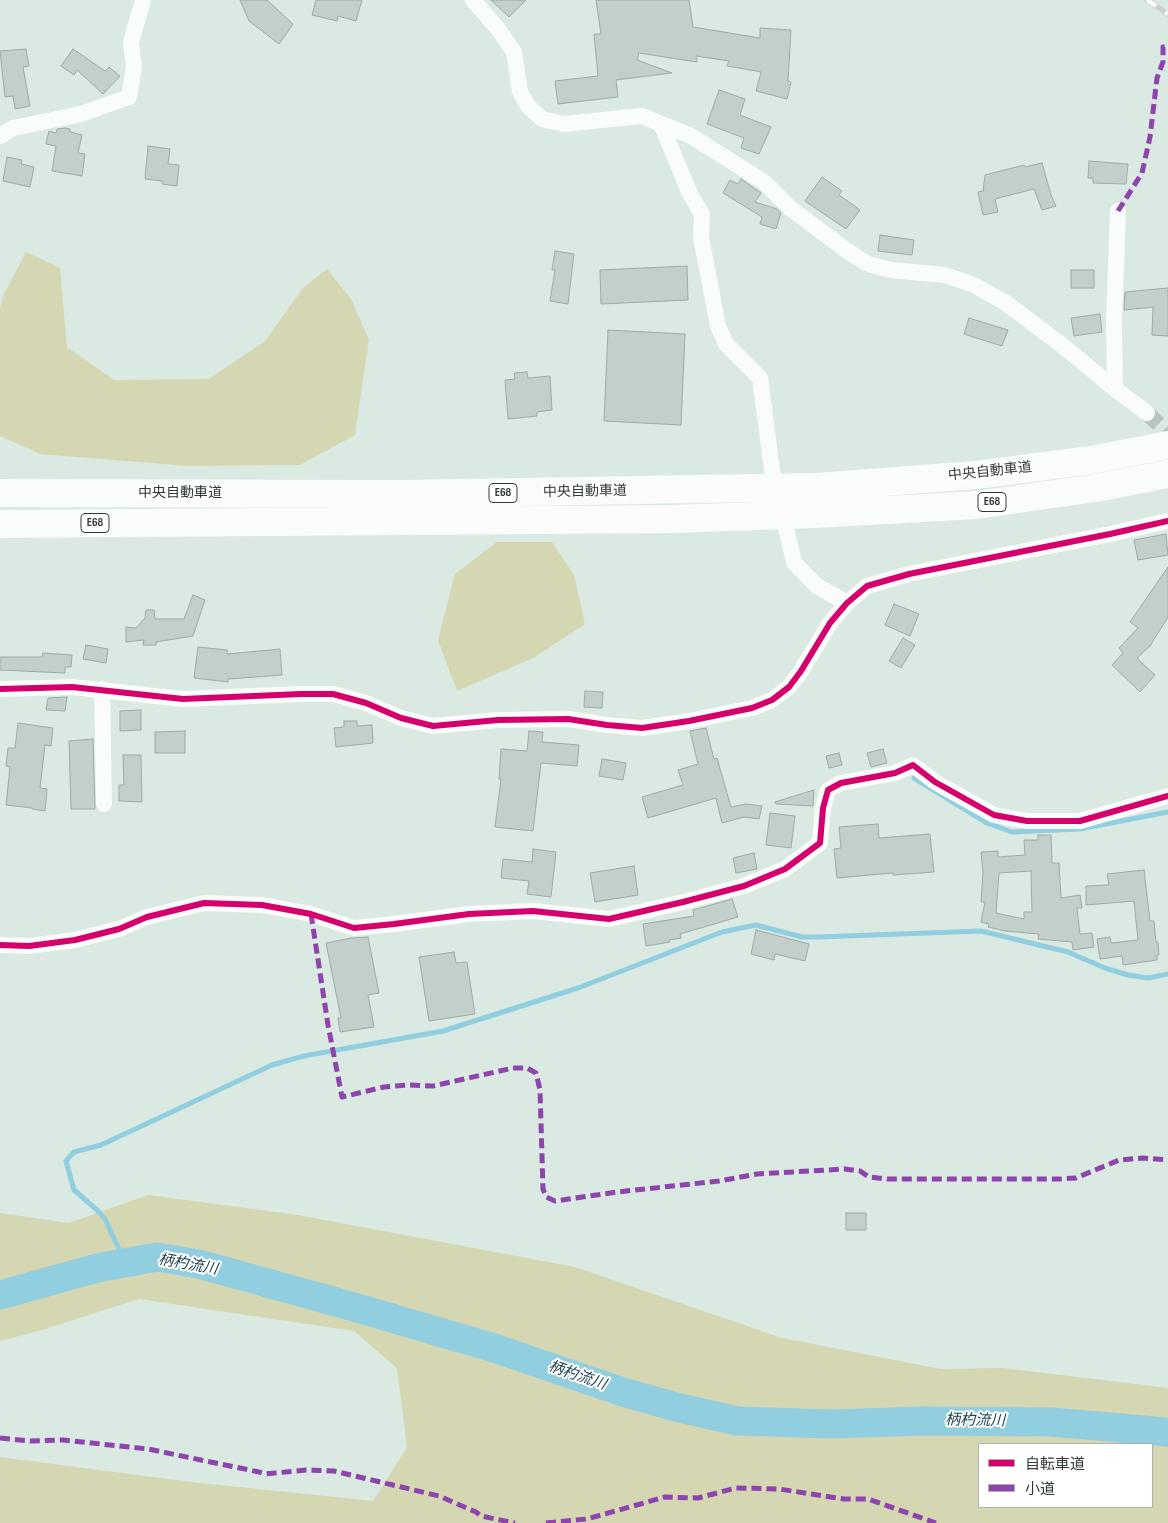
<!DOCTYPE html>
<html>
<head>
<meta charset="utf-8">
<style>
	body { margin:0 }
	#map { position:relative; width:1168px; height:1523px; overflow:hidden; background:#dae9e1; font-family:"Sofia Sans Condensed","Noto Sans JP",sans-serif }
	canvas { display:block }
	.legend { position:absolute; left:978px; top:1443px; width:175px; height:65px; box-sizing:border-box; background:#fff; border:1px solid #acb0ae; margin:0; padding:6px 9px; list-style:none; font-size:15px; color:#2f3a34 }
	.legend li { display:flex; align-items:center; gap:10px; height:25px }
	.legend b { width:25px; border:1px solid #acb0ae }
</style>
</head>
<body>
<div id="map">
<canvas width="1168" height="1523"></canvas>
<ul class="legend">
<li><b style="height:6px;background:#d6006c"></b>自転車道</li>
<li><b style="height:6px;background:#8e44ad"></b>小道</li>
</ul>
</div>
<script>
const c = document.querySelector('canvas').getContext('2d');
c.lineJoin = 'round';
function fillPath(path, color) {
  c.fillStyle = color;
  c.fill(path, 'evenodd');
}
function shape(rows) {
  const path = new Path2D();
  for (const r of rows) {
    path.moveTo(r[0], r[1]);
    for (let i = 2; i < r.length; i += 2) path.lineTo(r[i], r[i + 1]);
  }
  return path;
}
function strokePath(path, color, width, dash) {
  c.strokeStyle = color;
  c.lineWidth = width;
  c.lineCap = dash ? 'butt' : 'round';
  c.setLineDash(dash || []);
  c.stroke(path);
}
function write(font, color, halo, rows, align = 'center') {
  c.font = font + ' "Sofia Sans Condensed","Noto Sans JP",sans-serif';
  c.lineWidth = 4;
  c.setLineDash([]);
  c.textBaseline = 'middle';
  c.strokeStyle = halo;
  c.fillStyle = color;
  for (const [text, x, y, turn = 0] of rows) {
    c.save();
    c.translate(x, y);
    c.rotate((+turn || 0) * Math.PI / 180);
    c.textAlign = isNaN(turn) ? turn : align;
    if (halo) c.strokeText(text, 0, 0);
    c.fillText(text, 0, 0);
    c.restore();
  }
}
fillPath(shape([
	[26,252,60,268,67,347,114,380,209,379,265,341,303,288,327,269,351,299,369,340,355,435,300,465,188,466,40,454,0,436,0,309,4,294],
	[497,542,552,542,574,575,585,624,533,658,457,691,438,640,455,574],
	[148,1195,298,1215,575,1267,782,1338,941,1369,1003,1368,1168,1388,1168,1523,0,1523,0,1457,191,1482,373,1501,407,1447,397,1368,354,1331,139,1299,42,1330,0,1341,0,1213,69,1223],
	[979,1444,1152,1444,1152,1507,979,1507]
]), '#d4d7b2');
strokePath(shape([
	[914,778,987,823,1012,832,1080,829,1168,812],
	[125,1262,105,1219,97,1210,74,1190,66,1161,74,1152,101,1145,272,1065,304,1056,443,1031,578,988,722,932,756,925,802,937,818,937,981,931,1068,952,1105,968,1128,975,1148,978,1168,974]
]), '#90cee0', 5);
strokePath(shape([
	[0,1295,97,1268,157,1257,199,1264,354,1307,494,1348,623,1392,676,1407,737,1421,831,1424,924,1421,1051,1422,1168,1432]
]), '#90cee0', 29);
const building = shape([
	[240,0,267,0,293,24,279,44,249,21,240,0],
	[316,0,362,0,356,21,338,16,337,21,312,15,316,0],
	[491,0,526,0,509,17,491,0],
	[596,0,689,0,693,27,760,38,760,28,791,30,788,81,791,82,787,99,756,91,761,72,727,66,729,61,696,56,697,62,639,53,637,60,672,73,616,80,618,97,558,104,555,81,598,76,594,34,601,34,596,0],
	[26,49,29,66,23,67,30,106,15,109,13,96,5,97,0,51,26,49],
	[73,49,105,71,109,67,120,76,103,94,77,70,74,75,61,66,73,49],
	[719,90,745,99,740,115,771,127,759,154,741,148,744,138,707,124,719,90],
	[65,128,70,129,70,132,82,135,78,153,85,154,82,176,52,171,56,146,46,144,49,131,56,133,57,129,65,128],
	[148,146,170,149,168,164,179,165,177,186,162,184,162,181,145,179,148,146],
	[7,157,22,160,21,164,34,167,30,187,3,181,7,157],
	[1089,161,1128,164,1126,184,1093,183,1093,178,1088,178,1089,161],
	[1042,163,1051,195,1056,206,1042,210,1034,189,995,199,998,212,983,215,978,192,983,191,985,175,1024,165,1025,167,1042,163],
	[822,177,842,191,839,195,860,210,846,229,805,201,822,177],
	[741,179,761,193,755,202,777,209,781,213,776,229,760,224,762,217,723,193,730,180,738,184,741,179],
	[880,235,914,240,912,255,878,251,880,235],
	[555,251,574,254,568,304,550,301,555,270,552,270,555,251],
	[687,266,688,300,601,304,600,270,687,266],
	[1071,270,1094,270,1094,288,1071,288,1071,270],
	[1168,288,1168,336,1152,335,1153,307,1124,310,1125,292,1168,288],
	[1100,314,1102,332,1074,336,1071,318,1100,314],
	[969,318,1008,330,1002,346,964,334,969,318],
	[608,330,685,334,681,425,604,421,608,330],
	[527,372,528,378,550,376,552,410,537,412,537,416,508,419,505,380,515,379,514,373,527,372],
	[1166,534,1168,555,1138,560,1134,540,1166,534],
	[1168,567,1168,617,1150,646,1137,658,1155,675,1140,692,1112,665,1123,653,1119,648,1138,628,1130,622,1168,567],
	[193,595,205,600,193,636,156,642,156,645,143,645,144,640,126,642,126,627,136,628,145,618,146,610,154,610,155,619,184,619,193,595],
	[894,604,919,614,910,636,885,625,894,604],
	[903,638,915,645,901,668,889,661,903,638],
	[86,645,108,649,106,663,83,659,86,645],
	[198,647,227,650,227,654,280,649,282,675,228,679,228,682,194,678,198,647],
	[43,653,72,655,71,667,65,667,65,673,0,670,0,657,42,657,43,653],
	[585,691,603,692,602,708,584,707,585,691],
	[67,697,65,711,46,710,48,698,67,697],
	[141,710,141,730,120,731,120,711,141,710],
	[344,721,357,721,357,726,372,725,373,743,336,747,334,728,344,727,344,721],
	[18,723,53,728,51,746,45,745,40,788,47,789,45,811,32,809,32,808,6,805,10,767,6,766,8,748,15,748,18,723],
	[706,728,714,759,717,758,731,807,746,804,762,806,759,819,744,817,722,823,716,798,648,818,642,797,683,785,678,770,698,764,690,731,706,728],
	[185,731,185,753,155,753,155,732,185,731],
	[529,731,543,732,542,742,579,745,577,766,541,763,533,831,495,827,501,779,499,779,501,749,527,751,529,731],
	[93,739,95,809,71,809,69,741,93,739],
	[883,749,887,763,871,767,867,753,883,749],
	[839,753,842,765,829,768,826,756,839,753],
	[123,755,141,755,142,802,119,801,119,785,124,785,123,755],
	[602,759,626,763,623,780,599,776,602,759],
	[814,790,813,806,776,804,775,802,814,790],
	[770,813,795,816,791,848,766,845,770,813],
	[878,824,879,838,930,834,934,872,893,875,893,873,837,878,834,849,841,848,839,827,878,824],
	[1038,835,1051,835,1052,863,1059,863,1061,898,1080,895,1082,908,1077,908,1080,934,1092,933,1094,947,1073,950,1072,942,1038,939,1039,934,1005,931,988,927,989,924,981,922,985,902,981,902,983,872,981,852,998,851,998,857,1025,855,1024,840,1038,840,1038,835],
	[1031,871,1032,912,1024,912,1024,919,996,913,999,873,1031,871],
	[533,849,556,852,551,897,527,894,529,881,501,878,503,859,532,862,533,849],
	[754,853,757,869,736,873,733,858,754,853],
	[634,866,638,895,595,902,590,873,634,866],
	[1144,870,1150,921,1154,921,1156,942,1158,942,1159,955,1157,955,1157,960,1123,965,1122,956,1100,959,1097,939,1110,937,1111,943,1138,940,1134,901,1086,905,1086,886,1109,885,1107,874,1144,870],
	[732,899,738,917,680,934,681,938,669,940,670,942,646,946,643,924,694,916,693,910,732,899],
	[756,930,809,944,805,961,775,954,774,960,751,954,756,930],
	[368,937,379,993,368,995,374,1027,340,1032,338,1018,341,1018,326,943,351,938,368,937],
	[454,952,456,963,467,962,475,1014,429,1021,419,957,454,952],
	[846,1213,866,1213,866,1230,846,1230,846,1213]
]);
fillPath(building, '#c2cfcb');
strokePath(building, '#9eaaa6', 1);
strokePath(shape([
	[1147,413,1168,433]
]), '#b8c6be', 16, [16, 8]);
strokePath(shape([
	[473,0,498,29,514,52,520,92,528,106,542,119,564,124,642,116,691,136,764,182,790,208,846,250,868,264,891,270,945,275,974,285,1006,303,1063,346,1115,389,1147,413],
	[661,124,690,194,702,214,701,237,718,326,726,344,760,378,772,470,794,562,801,570,817,586,847,603],
	[0,136,13,128,81,114,129,97,134,67,131,42,143,0],
	[1115,389,1114,322,1118,211],
	[0,689,72,687,183,699,301,694,333,694,366,703,401,718,433,726,498,720,568,719,607,725,642,728,689,721,752,708,772,700,789,687,801,671,830,623,847,603,867,586,909,574,1110,534,1168,521],
	[102,689,104,804],
	[0,945,29,946,75,940,119,929,147,917,204,903,262,905,311,914,354,928,394,924,469,914,533,911,609,919,683,902,744,886,785,869,820,843,823,808,828,790,841,783,895,773,913,765,935,782,994,815,1027,821,1080,821,1168,796]
]), '#f9fcfa', 16);
strokePath(shape([
	[0,493,402,494,816,487,976,475,1091,460,1168,445],
	[0,524,673,519,814,514,976,505,1096,488,1168,474]
]), '#f9fcfa', 28);
const rail = shape([
	[1147,0,1168,14]
]);
strokePath(rail, '#ccd1ce', 5.5);
strokePath(rail, '#fff', 4, [11]);
strokePath(shape([
	[1118,211,1142,173,1150,137,1157,78,1163,62,1163,47,1168,47],
	[311,914,328,1025,342,1097,384,1087,407,1085,433,1086,513,1068,527,1068,536,1073,540,1090,543,1189,546,1197,555,1201,617,1192,719,1181,757,1174,845,1169,860,1171,869,1177,887,1179,1060,1179,1076,1178,1119,1160,1143,1158,1168,1160],
	[0,1438,30,1441,63,1440,148,1449,259,1472,265,1474,306,1470,334,1471,439,1496,476,1512,481,1516,515,1523],
	[546,1523,587,1519,665,1497,698,1498,736,1488,779,1489,844,1499,868,1499,936,1523]
]), '#8e44ad', 5, [10, 5]);
strokePath(shape([
	[0,689,72,687,183,699,301,694,333,694,366,703,401,718,433,726,498,720,568,719,607,725,642,728,689,721,752,708,772,700,789,687,801,671,830,623,847,603,867,586,909,574,1110,534,1168,521],
	[0,945,29,946,75,940,119,929,147,917,204,903,262,905,311,914,354,928,394,924,469,914,533,911,609,919,683,902,744,886,785,869,820,843,823,808,828,790,841,783,895,773,913,765,935,782,994,815,1027,821,1080,821,1168,796]
]), '#d6006c', 6);
for (const [x, y, w] of [
	[503,493,28],
	[992,502,28],
	[95,523,28]
]) {
  const box = new Path2D();
  box.roundRect(x - w / 2, y - 9.5, w, 19, 4);
  c.fillStyle = '#fff';
  c.fill(box);
  strokePath(box, '#2f3a34', 1);
}
write('bold 12px', '#2f3a34', null, [
	["E68",503,493],
	["E68",992,502],
	["E68",95,523]
]);
write('14px', '#2f3a34', '#fff', [
	["中央自動車道",990,472,-6],
	["中央自動車道",585,492,-1],
	["中央自動車道",180,493]
]);
write('italic 15px', '#1c424f', '#fff', [
	["柄杓流川",188,1265,10],
	["柄杓流川",577,1376,19],
	["柄杓流川",975,1421,1]
]);
</script>
</body>
</html>
